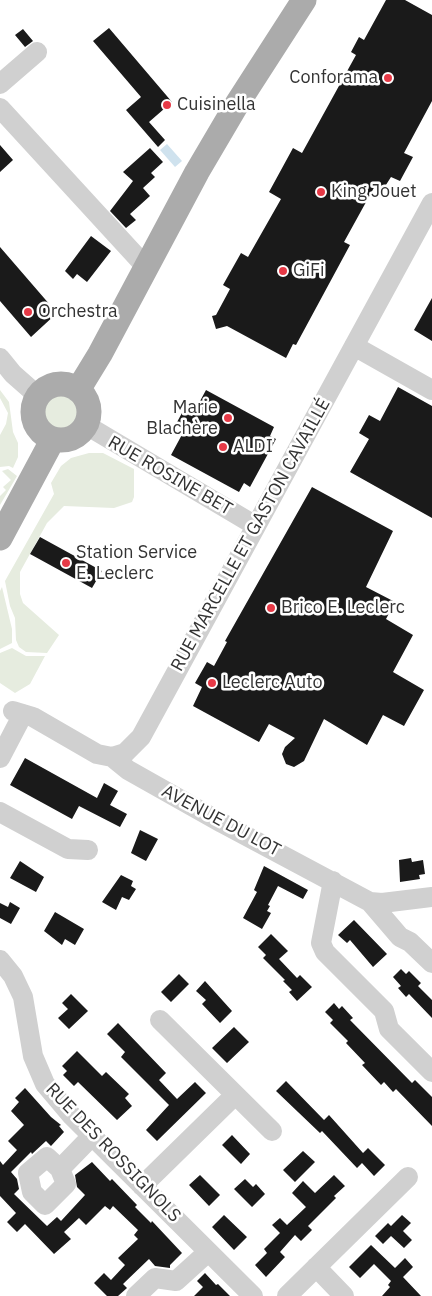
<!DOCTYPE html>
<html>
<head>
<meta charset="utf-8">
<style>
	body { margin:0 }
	canvas { display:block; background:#fff }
</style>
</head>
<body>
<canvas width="432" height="1296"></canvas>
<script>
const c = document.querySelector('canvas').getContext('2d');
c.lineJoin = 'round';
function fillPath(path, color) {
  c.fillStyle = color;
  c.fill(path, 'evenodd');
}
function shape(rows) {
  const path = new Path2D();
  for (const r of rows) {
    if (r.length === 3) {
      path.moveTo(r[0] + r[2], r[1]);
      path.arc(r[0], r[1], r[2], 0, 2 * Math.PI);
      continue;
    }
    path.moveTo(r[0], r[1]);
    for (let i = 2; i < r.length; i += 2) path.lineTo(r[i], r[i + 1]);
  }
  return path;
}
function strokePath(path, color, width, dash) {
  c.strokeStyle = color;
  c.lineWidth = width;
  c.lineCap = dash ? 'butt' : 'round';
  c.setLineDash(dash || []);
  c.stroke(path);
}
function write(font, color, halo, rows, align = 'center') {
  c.font = font + ' "IBM Plex Sans",sans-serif';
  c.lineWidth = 5;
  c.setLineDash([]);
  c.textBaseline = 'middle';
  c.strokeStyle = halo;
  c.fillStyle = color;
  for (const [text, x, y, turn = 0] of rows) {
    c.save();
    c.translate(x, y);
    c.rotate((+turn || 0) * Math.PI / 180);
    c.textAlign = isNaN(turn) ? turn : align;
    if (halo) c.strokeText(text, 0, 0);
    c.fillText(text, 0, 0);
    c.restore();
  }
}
fillPath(shape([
	[0,390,9,402,13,432,18,443,18,457,13,468,9,466,0,467,0,435,6,424,8,413,0,398],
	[61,413,19],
	[89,453,103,453,134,469,134,497,132,502,114,508,64,506,47,523,20,572,20,594,23,603,59,635,47,653,26,652,19,647,16,640,15,618,10,606,5,581,54,494,51,483,61,466,71,458],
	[8,469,17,476,0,505,0,496,6,490,3,487,11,480,2,471],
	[2,587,12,629,12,643,0,649,0,591],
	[12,648,26,656,45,656,30,684,15,693,0,683,0,653]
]), '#e6ecdf');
fillPath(shape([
	[167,144,182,161,175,167,160,150]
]), '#cfe2ee');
fillPath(shape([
	[386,0,405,0,432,15,432,101,404,153,413,157,400,181,391,177,384,188,376,184,344,242,350,245,296,345,293,344,286,358,227,326,216,329,212,316,216,315,230,289,223,285,241,253,248,257,281,199,269,192,293,148,302,153,356,55,351,52,359,37,364,40],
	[109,28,172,102,149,122,165,140,158,147,126,110,141,97,93,41],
	[23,29,33,41,25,47,15,35],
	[0,145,13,160,0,172],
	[150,148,163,162,151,173,155,177,143,188,150,196,130,214,136,220,126,228,110,211,133,181,123,172],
	[91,236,111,251,87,282,77,274,73,279,65,271],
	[0,247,57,313,31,337,0,301],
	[432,298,432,341,414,330],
	[398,387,432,406,432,518,350,472,369,439,359,433,369,415,380,421],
	[206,390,274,427,270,436,276,439,250,487,244,483,239,492,171,455,185,429,176,424,183,411,192,416],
	[312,487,393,531,366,587,395,602,386,619,413,635,393,672,424,690,404,726,383,715,367,745,324,719,304,761,294,767,286,764,282,754,285,747,295,738,269,724,259,742,193,706,202,687,195,683,207,662,214,666,227,642,225,641],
	[40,537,102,571,92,588,30,554],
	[25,758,97,798,104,783,118,791,110,805,127,814,120,827,79,806,72,819,10,785],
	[140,830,158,839,146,861,131,853],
	[411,858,412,862,423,860,425,874,419,875,420,879,400,882,399,860],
	[20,861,44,877,36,892,10,878],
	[264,866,308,890,303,899,278,886,268,905,270,906,267,911,271,913,262,929,243,918,257,892,254,890],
	[121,875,133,881,131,886,136,889,129,900,122,897,116,910,102,902],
	[10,902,20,908,11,924,0,918,0,903,8,907],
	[55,912,84,929,75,945,65,939,62,945,44,931],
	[354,920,387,954,373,967,350,940,347,943,338,935],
	[271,934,288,951,279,959,297,978,300,975,312,987,297,1001,289,992,292,990,283,981,285,980,263,958,266,955,258,947],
	[401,969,406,974,409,971,421,983,418,986,432,1000,432,1018,409,994,406,997,398,988,401,986,393,977],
	[179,974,189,984,171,1002,161,992],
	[205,981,232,1011,220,1023,202,1004,206,1000,196,991],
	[71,994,88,1011,69,1029,58,1018,68,1009,62,1003],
	[334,1003,339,1009,342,1006,353,1018,350,1020,412,1083,415,1080,432,1097,432,1126,396,1089,393,1092,384,1082,381,1085,362,1065,365,1063,346,1043,348,1041,330,1023,333,1020,325,1012],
	[118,1023,166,1073,159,1080,177,1099,195,1082,206,1093,157,1141,146,1130,169,1105,121,1057,125,1052,107,1034],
	[234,1027,249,1042,227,1063,212,1048],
	[77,1051,102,1076,106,1072,129,1094,125,1098,132,1106,117,1120,78,1082,74,1086,63,1075,67,1071,62,1066],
	[286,1081,324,1120,329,1115,363,1153,368,1148,385,1165,374,1176,362,1163,357,1168,322,1131,320,1133,276,1091],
	[25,1088,51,1117,61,1125,59,1126,64,1132,51,1146,46,1141,32,1154,31,1152,11,1172,17,1179,19,1189,14,1194,47,1226,57,1217,61,1221,85,1195,77,1187,75,1175,92,1162,110,1181,112,1179,137,1205,135,1207,151,1223,152,1221,182,1253,170,1265,170,1268,155,1266,149,1259,123,1284,127,1288,118,1296,107,1296,94,1283,104,1273,111,1280,125,1265,118,1258,138,1239,134,1235,138,1230,113,1206,110,1210,105,1206,86,1225,79,1218,64,1232,71,1239,54,1254,25,1224,17,1232,7,1222,16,1213,0,1196,0,1161,3,1165,17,1150,8,1141,24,1125,11,1111,19,1102,15,1098],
	[232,1135,250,1154,241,1164,222,1145],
	[303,1151,315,1162,295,1182,283,1170],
	[200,1175,220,1195,209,1206,189,1185],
	[334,1175,345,1186,334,1196,336,1198,308,1226,312,1230,301,1241,295,1235,280,1252,285,1257,266,1277,255,1265,267,1253,264,1249,280,1233,272,1225,280,1218,287,1225,306,1207,292,1193,303,1181,315,1193],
	[245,1179,253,1187,256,1184,265,1194,252,1207,234,1189],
	[224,1215,247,1237,234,1250,212,1227],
	[402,1215,411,1223,403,1231,412,1240,404,1248,391,1236,383,1244,375,1236,388,1223,391,1226],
	[371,1245,395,1268,405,1258,413,1267,403,1277,421,1296,382,1296,390,1287,388,1285,391,1281,374,1264,360,1278,349,1267],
	[205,1273,216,1285,218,1284,230,1296,194,1296,203,1287,197,1281]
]), '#1a1a1a');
strokePath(shape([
	[0,84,37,52],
	[0,108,146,267],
	[354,346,432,390],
	[0,358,13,374,38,396],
	[86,425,256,526],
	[13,711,33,717,97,754,112,757,125,753,141,737,432,203],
	[112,757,128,770,222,823,370,902,382,903,432,897],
	[0,758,23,714],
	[0,812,68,849,88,850],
	[333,881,321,943,325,952,384,1011,389,1029,432,1072],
	[370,902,400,937,410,942,432,963],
	[0,960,13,976,23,997,33,1056,45,1084,72,1116,253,1296],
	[160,1020,272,1131],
	[60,1169,66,1184,45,1205,32,1192,28,1173,47,1157,60,1169,92,1136],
	[142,1186,235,1095],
	[316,1267,344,1296],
	[176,1281,208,1252],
	[136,1296,155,1278,176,1281],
	[287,1296,408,1177]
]), '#d0d0d0', 20);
strokePath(shape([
	[61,412,28],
	[78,390,100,354,197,172,237,104,304,0],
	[0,538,53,439]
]), '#ababab', 25);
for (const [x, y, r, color] of [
	[388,78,5,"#e63946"],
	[167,105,5,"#e63946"],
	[321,192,5,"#e63946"],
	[283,271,5,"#e63946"],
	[28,312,5,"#e63946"],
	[228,418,5,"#e63946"],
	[223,447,5,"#e63946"],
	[66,563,5,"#e63946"],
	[271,608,5,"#e63946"],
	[212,683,5,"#e63946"]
]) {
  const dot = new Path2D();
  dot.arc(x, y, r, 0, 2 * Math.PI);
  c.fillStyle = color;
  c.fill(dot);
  strokePath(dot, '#fff', 2);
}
write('18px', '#333', '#fff', [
	["Conforama",378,78,"right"],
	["Cuisinella",177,105],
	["King Jouet",331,192],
	["GiFi",293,271],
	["Orchestra",38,312],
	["Marie",218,408,"right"],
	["Blachère",218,429,"right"],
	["ALDI",233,447],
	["Station Service",76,553],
	["E. Leclerc",76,574],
	["Brico E. Leclerc",281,608],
	["Leclerc Auto",222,683]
], 'left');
write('18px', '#333', '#fff', [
	["RUE ROSINE BET",170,476,30],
	["RUE MARCELLE ET GASTON CAVAILLÉ",251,535,-61],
	["AVENUE DU LOT",221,821,28],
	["RUE DES ROSSIGNOLS",113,1153,46]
]);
</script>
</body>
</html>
